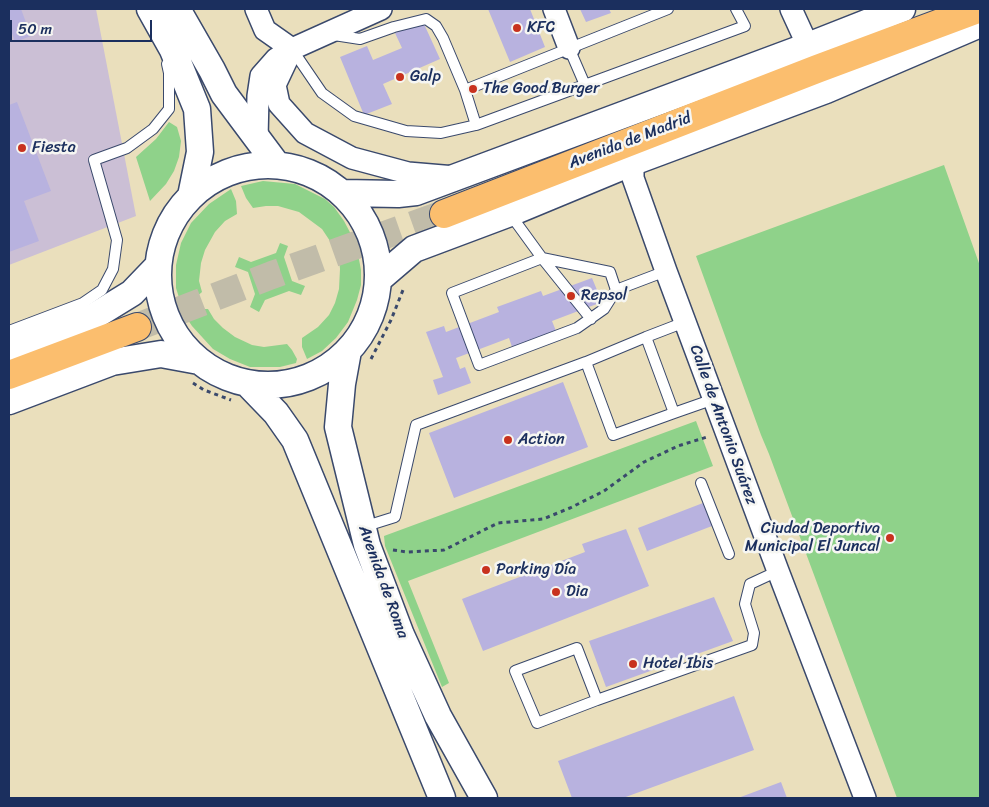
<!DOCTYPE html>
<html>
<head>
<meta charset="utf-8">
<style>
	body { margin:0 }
	#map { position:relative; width:989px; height:807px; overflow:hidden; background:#eadfbc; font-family:Sriracha,sans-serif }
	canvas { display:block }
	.frame { position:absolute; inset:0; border:10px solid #1b2f5e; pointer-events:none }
	.scale { position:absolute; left:10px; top:20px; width:142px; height:22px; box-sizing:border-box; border:2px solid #1b2f5e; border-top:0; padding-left:6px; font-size:15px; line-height:18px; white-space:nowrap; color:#1b2f5e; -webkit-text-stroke:4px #f6f6f2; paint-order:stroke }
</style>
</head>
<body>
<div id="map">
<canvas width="989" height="807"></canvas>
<div class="frame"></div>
<div class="scale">50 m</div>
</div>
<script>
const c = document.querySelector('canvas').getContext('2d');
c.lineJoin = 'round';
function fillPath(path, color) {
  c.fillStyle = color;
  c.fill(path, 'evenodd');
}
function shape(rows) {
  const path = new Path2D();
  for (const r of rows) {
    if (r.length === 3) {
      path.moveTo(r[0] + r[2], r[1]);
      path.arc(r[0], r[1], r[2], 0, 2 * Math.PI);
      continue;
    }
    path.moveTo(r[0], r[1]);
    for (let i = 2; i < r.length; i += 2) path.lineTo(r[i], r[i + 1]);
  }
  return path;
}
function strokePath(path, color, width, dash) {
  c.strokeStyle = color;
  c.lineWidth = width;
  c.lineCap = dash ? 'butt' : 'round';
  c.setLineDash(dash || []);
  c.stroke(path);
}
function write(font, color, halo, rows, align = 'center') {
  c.font = font + ' Sriracha,sans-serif';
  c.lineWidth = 5;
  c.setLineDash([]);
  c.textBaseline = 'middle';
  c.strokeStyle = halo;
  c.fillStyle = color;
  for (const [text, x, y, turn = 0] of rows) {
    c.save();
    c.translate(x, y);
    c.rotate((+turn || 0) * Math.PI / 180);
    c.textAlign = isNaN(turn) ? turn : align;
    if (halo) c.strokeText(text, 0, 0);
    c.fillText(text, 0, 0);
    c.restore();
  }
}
fillPath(shape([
	[9,9,96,9,136,216,9,265]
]), '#cbbfd5');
fillPath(shape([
	[169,122,177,127,181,141,179,157,174,171,166,184,150,201,136,157,156,139],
	[944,165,980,266,980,798,897,798,769,454,761,435,696,256],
	[263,181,295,184,325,199,334,207,344,221,353,238,343,243,332,244,322,229,299,212,278,206,266,206,253,208,246,198,241,186],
	[231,189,236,201,237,214,225,221,215,232,205,250,201,263,199,281,202,292,194,299,181,304,176,288,176,265,181,243,191,223,209,204],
	[280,243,288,246,284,257,292,281,305,286,301,295,289,291,265,300,259,312,250,307,255,294,248,272,235,267,239,257,251,262,276,253],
	[357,249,361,270,361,285,357,300,348,322,336,338,322,351,307,359,302,347,302,338,318,327,329,315,335,303,339,289,340,269,339,259,347,253],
	[196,309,208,309,214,319,223,328,235,337,252,345,264,347,287,344,292,350,297,359,296,363,280,367,250,367,230,359,213,349,192,326,184,314],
	[696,421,713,466,408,581,449,683,442,687,385,546,384,536]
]), '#8fd28a');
fillPath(shape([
	[9,9,21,9,31,36,15,42,9,24],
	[488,9,530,9,545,47,510,62],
	[580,9,609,9,611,13,586,22],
	[417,24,424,24,440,59,383,84,392,104,364,115,340,57,367,46,373,60,402,48,395,33],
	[17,102,51,191,24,201,39,241,9,252,9,105],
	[592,278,602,302,552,321,556,331,512,347,509,338,456,358,460,369,465,367,471,383,438,395,433,380,443,377,426,332,444,326,446,332,499,312,497,307,541,291,543,296],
	[563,382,588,447,454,498,429,433],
	[703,503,712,526,647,551,638,528],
	[626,529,649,586,483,651,462,599,585,552,582,544],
	[714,597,733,641,606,687,589,641],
	[734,696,754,750,623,798,572,798,558,761],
	[781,782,787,798,738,798]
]), '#b8b2df');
strokePath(shape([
	[137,327,272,275,444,214]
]), '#c1bca9', 28, [28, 14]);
const service = shape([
	[334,35,360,39,394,27,426,19,436,26,443,38,465,90,476,125,745,26,736,9],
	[569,48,585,85],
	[292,49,322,93,354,116,406,131,441,133,476,125],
	[465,90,668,9],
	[510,214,542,258,610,272,616,290,666,271],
	[591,319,542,258,452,293,479,365,577,328,604,309,616,290],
	[9,331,83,303,102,290,113,269,117,240,94,160,127,148,153,129,169,109,169,73,167,64],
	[646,337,674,413,613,435,586,362,646,337,685,322],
	[674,413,714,399],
	[701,483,729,554],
	[363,527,395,517,416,425,586,362],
	[597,700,537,723,515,671,577,648,597,700,752,645,754,633,745,604,750,584,778,571]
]);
const minor = shape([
	[256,9,265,30,292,49,276,59,261,76,258,96,257,139],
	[381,9,292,49,275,85,279,104,305,133,352,158,408,173,455,177],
	[554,9,569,48],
	[791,9,808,46],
	[633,162,633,178,666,271,778,571,865,798]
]);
const tertiary = shape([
	[150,9,173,50,197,109,200,152,191,196],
	[177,9,212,70,224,94,277,165],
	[268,275,110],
	[343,193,398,194,416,192,808,46,902,9],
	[379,279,414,249,510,213,633,162,826,90,980,24],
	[9,348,93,317,132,293,157,267],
	[348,351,342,384,338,427,367,545,401,635,438,716,484,798],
	[247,383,276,413,295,440,442,798],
	[9,401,112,362,161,354,199,361]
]);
const primary = shape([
	[444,214,817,69,978,9],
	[9,375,137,327]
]);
strokePath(service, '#3a496c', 12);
strokePath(minor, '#3a496c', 24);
strokePath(tertiary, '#3a496c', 29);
strokePath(primary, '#3a496c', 30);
strokePath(shape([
	[371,359,391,320,403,290],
	[193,383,204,390,231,400],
	[393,550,407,552,444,550,498,523,543,519,570,508,604,491,644,462,678,446,707,437]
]), '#3a496c', 3, [4, 4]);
strokePath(service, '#fff', 10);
strokePath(minor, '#fff', 21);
strokePath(tertiary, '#fff', 26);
strokePath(primary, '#fbbe6e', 28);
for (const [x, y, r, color] of [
	[517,28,5,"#c8321e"],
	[400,77,5,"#c8321e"],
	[473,89,5,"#c8321e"],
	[22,148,5,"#c8321e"],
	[571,296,5,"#c8321e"],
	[508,440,5,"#c8321e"],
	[890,538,5,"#c8321e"],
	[486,570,5,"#c8321e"],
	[556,592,5,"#c8321e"],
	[633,664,5,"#c8321e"]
]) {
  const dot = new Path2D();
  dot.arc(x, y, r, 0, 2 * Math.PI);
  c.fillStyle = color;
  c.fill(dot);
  strokePath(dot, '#f6f6f2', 2);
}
write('16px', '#1b2f5e', '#f6f6f2', [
	["KFC",527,28],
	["Galp",410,77],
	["The Good Burger",483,89],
	["Fiesta",32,148],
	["Repsol",581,296],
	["Action",518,440],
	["Ciudad Deportiva",880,529,"right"],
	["Municipal El Juncal",880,547,"right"],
	["Parking Día",496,570],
	["Dia",566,592],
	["Hotel Ibis",643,664]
], 'left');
write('16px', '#1b2f5e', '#f6f6f2', [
	["Avenida de Madrid",630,141,-21],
	["Calle de Antonio Suárez",723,425,70],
	["Avenida de Roma",383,582,70]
]);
</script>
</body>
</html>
